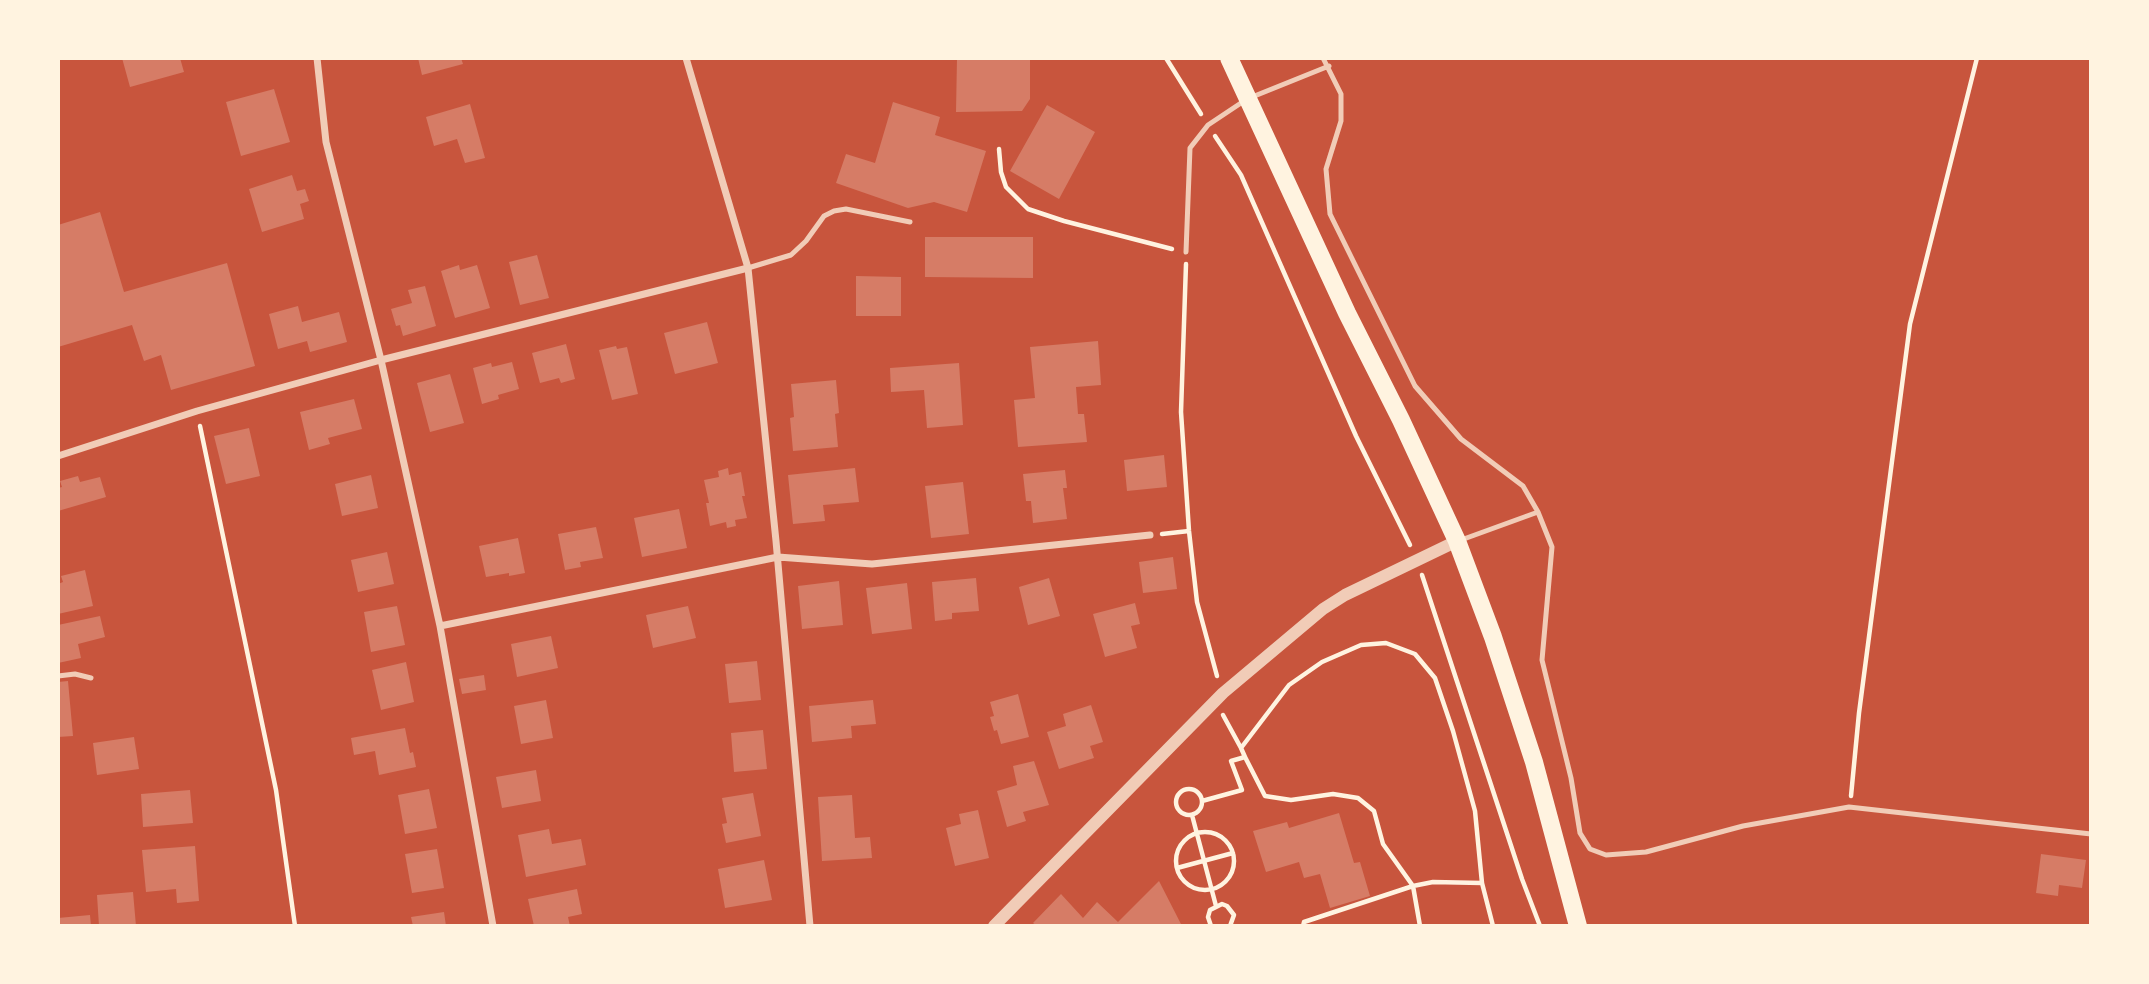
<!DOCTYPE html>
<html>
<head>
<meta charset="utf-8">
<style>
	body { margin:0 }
	#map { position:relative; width:2149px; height:984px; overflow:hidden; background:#c8553d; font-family:Jost,sans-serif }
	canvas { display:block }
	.frame { position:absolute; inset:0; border:60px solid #fff3e0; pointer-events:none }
</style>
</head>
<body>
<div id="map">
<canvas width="2149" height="984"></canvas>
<div class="frame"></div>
</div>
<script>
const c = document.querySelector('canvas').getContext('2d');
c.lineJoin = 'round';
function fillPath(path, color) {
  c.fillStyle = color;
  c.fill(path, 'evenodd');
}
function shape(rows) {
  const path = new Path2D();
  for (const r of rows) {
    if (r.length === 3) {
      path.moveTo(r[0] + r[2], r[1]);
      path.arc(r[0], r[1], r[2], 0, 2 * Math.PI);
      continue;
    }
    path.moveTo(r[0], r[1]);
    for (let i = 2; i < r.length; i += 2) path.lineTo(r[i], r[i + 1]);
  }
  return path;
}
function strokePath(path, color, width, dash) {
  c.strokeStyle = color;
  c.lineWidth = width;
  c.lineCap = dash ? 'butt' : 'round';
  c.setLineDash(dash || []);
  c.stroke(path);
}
fillPath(shape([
	[122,58,180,58,184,72,130,87],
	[418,58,461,58,463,64,422,75],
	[957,58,1030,58,1030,99,1022,111,956,112],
	[274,89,290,142,241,156,226,102],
	[893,102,940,117,935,135,986,151,967,212,934,202,908,208,836,183,846,154,875,163],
	[470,104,485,158,465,163,457,139,434,146,426,117],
	[1047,105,1095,132,1059,199,1010,171],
	[292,175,297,191,305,189,309,201,300,204,304,219,262,232,249,189],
	[100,212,124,292,227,263,255,366,171,390,161,355,144,361,132,325,58,347,58,225],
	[925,237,1033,237,1033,278,925,277],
	[537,255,549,298,520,305,509,262],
	[459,265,460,270,477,265,490,308,455,318,441,271],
	[856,276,901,277,901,316,856,316],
	[425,286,436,326,403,336,400,325,396,326,391,309,412,303,408,290],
	[298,306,302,322,339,312,347,342,310,352,307,341,278,349,269,314],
	[707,322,718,363,675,374,664,333],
	[1098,341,1101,385,1076,387,1078,414,1084,414,1087,442,1018,447,1014,400,1035,398,1030,347],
	[566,344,575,379,561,383,559,378,540,383,532,353],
	[616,346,617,349,627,347,638,394,612,400,599,350],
	[512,362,519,389,498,395,499,399,482,404,473,368,491,363,492,367],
	[959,363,963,425,927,428,924,390,891,392,890,368],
	[450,374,464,423,430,432,417,383],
	[836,380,839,413,835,414,838,447,793,451,790,418,794,417,791,384],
	[354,399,362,429,328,438,330,444,309,450,300,412],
	[249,428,260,476,226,484,214,436],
	[1164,455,1167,487,1127,491,1124,460],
	[728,468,729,475,741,472,745,496,742,496,747,518,735,520,736,526,727,528,726,522,710,526,706,503,709,503,704,480,719,477,718,471],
	[855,468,859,502,823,505,825,521,793,524,788,475],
	[1065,470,1067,488,1063,488,1067,519,1033,523,1031,501,1026,501,1023,474],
	[371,475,378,508,342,516,335,484],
	[78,476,80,482,100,477,106,497,58,511,58,488,62,487,60,481],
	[963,482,969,534,931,538,925,486],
	[679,509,687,548,642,557,634,518],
	[596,527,603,558,580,562,581,567,565,570,558,534],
	[518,538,525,573,509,576,509,573,486,577,479,546],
	[387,552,394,584,358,592,351,560],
	[1173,557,1177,589,1143,593,1139,562],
	[85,570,93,606,58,614,58,584,63,582,61,576],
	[976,578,979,611,952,613,952,619,935,621,932,582],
	[1049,578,1060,616,1028,625,1019,587],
	[839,581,843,625,802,629,798,586],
	[907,583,912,629,872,634,866,588],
	[1135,603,1140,624,1131,626,1137,648,1105,657,1093,614],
	[397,606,405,645,371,652,364,612],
	[688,606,696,638,653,648,646,615],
	[100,616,105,637,78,644,81,658,58,663,58,625],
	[551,636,558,668,517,677,511,644],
	[757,661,761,700,729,703,725,664],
	[406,662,414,702,381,710,372,670],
	[484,675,486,690,462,694,459,679],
	[68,681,73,736,58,737,58,682],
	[1018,694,1029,737,1001,744,997,730,994,731,990,717,994,716,990,702],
	[546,700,553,738,521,744,514,706],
	[873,700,876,724,851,726,852,738,812,742,809,706],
	[1091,705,1103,742,1090,746,1094,758,1059,769,1047,732,1066,726,1063,714],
	[405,728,410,753,413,752,416,767,379,775,375,751,354,755,351,738],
	[763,730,767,769,734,772,731,733],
	[134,737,139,769,97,775,93,743],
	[1034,761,1049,805,1023,812,1026,821,1007,827,997,791,1017,785,1013,766],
	[536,770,541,801,502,808,496,777],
	[429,789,437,828,405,834,398,795],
	[190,790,193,823,143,827,141,794],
	[753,793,761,836,726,843,722,824,727,823,722,798],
	[852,795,855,838,870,837,872,858,822,861,818,797],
	[978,810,989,858,955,866,946,828,961,824,959,814],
	[1339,813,1354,863,1360,862,1370,896,1330,908,1320,874,1304,878,1299,862,1266,872,1253,831,1287,822,1289,828],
	[549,829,552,844,581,839,586,865,526,877,518,835],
	[195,846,199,901,177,903,176,889,146,892,142,850],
	[437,849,444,888,412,893,405,854],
	[2041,854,2086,860,2082,888,2059,885,2058,896,2036,893],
	[764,860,772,900,725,908,718,869],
	[1159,881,1182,926,1037,926,1033,923,1061,894,1083,918,1097,902,1118,922],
	[577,889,582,914,568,917,570,926,534,926,528,899],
	[133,892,136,926,99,926,97,895],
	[444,912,446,926,413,926,411,917],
	[90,915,91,926,58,926,58,918]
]), '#d67c66');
strokePath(shape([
	[1166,58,1201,114],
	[1215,136,1241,175,1356,436,1410,545],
	[999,149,1001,172,1006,187,1028,209,1064,221,1172,249],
	[1186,264,1181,412,1189,531,1197,602,1217,676],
	[200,426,276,790,295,926],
	[1162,534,1189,531],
	[1422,575,1522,879,1540,926],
	[1223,715,1241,748],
	[1245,757,1265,796,1291,800,1333,794,1358,798,1374,811,1383,844,1413,886,1420,926],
	[1189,802,13],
	[1851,796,1859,713,1910,324,1977,58],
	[1202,801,1242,790,1231,761,1245,757,1241,748,1289,685,1322,662,1361,645,1386,643,1415,654,1435,678,1453,731,1475,811,1482,883,1493,926],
	[1192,815,1216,906],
	[1205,861,29],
	[1177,868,1233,853],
	[1211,926,1208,917,1210,910,1222,904,1227,906,1234,915,1230,926],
	[1303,926,1304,922,1413,886,1433,882,1482,883]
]), '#fff3e0', 4.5);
strokePath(shape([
	[1323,58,1341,94,1341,121,1326,169,1330,214,1415,386,1461,439,1523,486,1538,512,1552,547,1542,660,1571,778,1580,833,1590,849,1606,855,1646,852,1743,826,1849,807,2091,834],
	[1186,252,1190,148,1208,125,1247,99,1329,66],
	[748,268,791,255,806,241,824,216,834,211,846,209,910,222],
	[1461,540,1538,512],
	[58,676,75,674,91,678]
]), '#f1ccb7', 5);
strokePath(shape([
	[317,58,326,142,381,360,440,626,493,926],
	[686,58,748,268,776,541,810,926],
	[58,456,197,411,381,360,748,268],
	[440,626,778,557,872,564,1150,535]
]), '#f1ccb7', 7);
strokePath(shape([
	[994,926,1223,693,1323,609,1345,595,1457,541]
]), '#f1ccb7', 12);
strokePath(shape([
	[1229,58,1347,313,1401,420,1457,541,1493,637,1534,762,1578,926]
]), '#fff3e0', 18);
</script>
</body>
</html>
